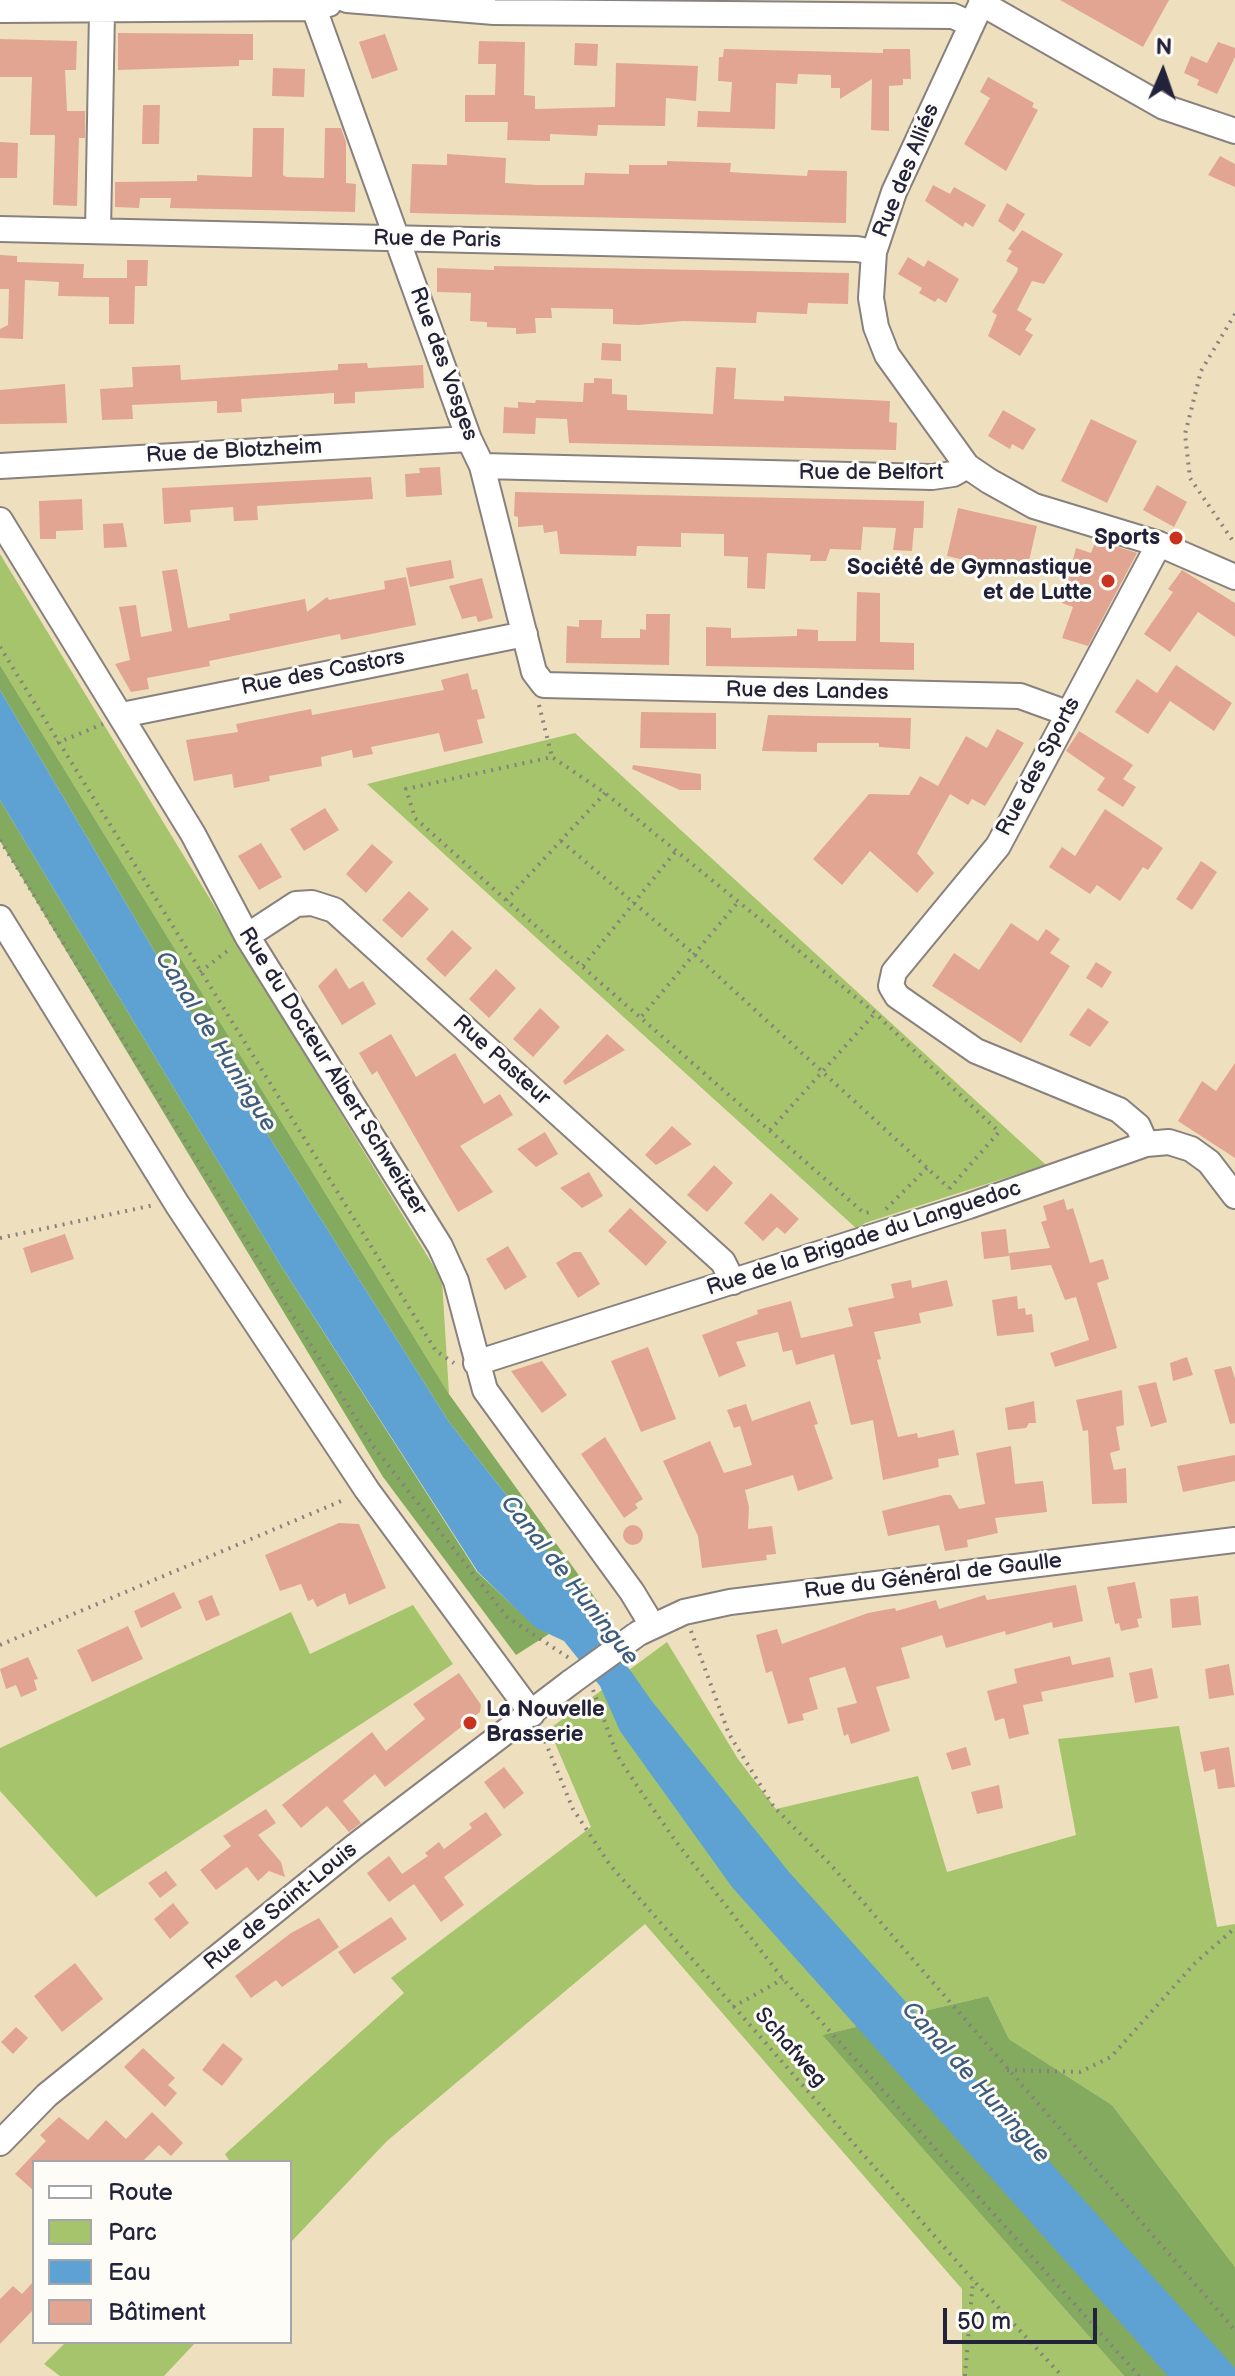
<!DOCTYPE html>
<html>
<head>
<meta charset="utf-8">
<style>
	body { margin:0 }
	#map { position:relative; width:1235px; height:2376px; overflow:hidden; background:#eee0bf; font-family:"Balsamiq Sans",sans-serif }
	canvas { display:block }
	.legend { position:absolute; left:32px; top:2160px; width:260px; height:184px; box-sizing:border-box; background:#fdfcf7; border:2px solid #a5a5ac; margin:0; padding:10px 14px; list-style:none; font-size:24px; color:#22223b }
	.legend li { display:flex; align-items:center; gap:16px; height:40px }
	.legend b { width:40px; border:2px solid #a5a5ac }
	.north { position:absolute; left:1123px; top:32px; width:80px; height:80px; -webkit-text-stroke:6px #fdfcf7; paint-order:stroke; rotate:2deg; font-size:22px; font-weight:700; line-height:32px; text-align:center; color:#22223b }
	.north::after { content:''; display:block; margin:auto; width:28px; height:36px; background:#22223b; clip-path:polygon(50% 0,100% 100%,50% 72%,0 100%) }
	.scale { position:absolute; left:943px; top:2308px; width:154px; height:36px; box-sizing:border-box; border:4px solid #22223b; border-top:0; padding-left:10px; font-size:24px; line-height:28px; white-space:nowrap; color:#22223b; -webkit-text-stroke:6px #fdfcf7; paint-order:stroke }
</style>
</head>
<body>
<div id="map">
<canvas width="1235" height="2376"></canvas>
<ul class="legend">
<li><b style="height:10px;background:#fff"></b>Route</li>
<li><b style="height:22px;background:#a5c46b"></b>Parc</li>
<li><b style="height:22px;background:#5da2d2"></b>Eau</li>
<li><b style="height:22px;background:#e1a592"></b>Bâtiment</li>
</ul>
<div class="north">N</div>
<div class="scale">50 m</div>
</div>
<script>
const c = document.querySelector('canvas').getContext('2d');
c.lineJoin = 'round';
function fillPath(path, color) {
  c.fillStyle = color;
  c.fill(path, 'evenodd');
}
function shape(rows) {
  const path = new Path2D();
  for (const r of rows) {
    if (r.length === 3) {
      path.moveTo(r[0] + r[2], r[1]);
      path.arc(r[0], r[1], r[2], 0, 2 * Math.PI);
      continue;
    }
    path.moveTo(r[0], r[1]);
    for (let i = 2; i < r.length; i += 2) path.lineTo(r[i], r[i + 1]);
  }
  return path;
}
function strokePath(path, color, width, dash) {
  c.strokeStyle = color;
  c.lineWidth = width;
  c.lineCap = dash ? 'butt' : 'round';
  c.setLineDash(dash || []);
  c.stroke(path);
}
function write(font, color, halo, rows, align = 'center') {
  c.font = font + ' "Balsamiq Sans",sans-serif';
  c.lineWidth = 6;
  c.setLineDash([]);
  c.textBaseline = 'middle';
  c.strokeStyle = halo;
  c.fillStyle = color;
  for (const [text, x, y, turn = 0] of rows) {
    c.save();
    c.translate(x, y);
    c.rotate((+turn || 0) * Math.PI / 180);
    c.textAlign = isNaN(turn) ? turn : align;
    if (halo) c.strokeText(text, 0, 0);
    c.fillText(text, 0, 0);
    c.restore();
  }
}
fillPath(shape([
	[0,554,442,1280,449,1394,0,665],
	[575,733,1046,1165,865,1223,857,1229,367,784],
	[413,1605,453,1664,96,1897,0,1791,0,1748,291,1612,310,1654],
	[667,1642,738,1759,776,1809,918,1776,947,1872,1076,1835,1058,1739,1179,1726,1217,1927,1235,1924,1235,2267,1112,2105,1009,2039,988,1996,822,2035,1124,2376,962,2376,962,2289,645,1924,387,2141,290,2243,290,2162,230,2162,225,2154,404,1993,391,1978,591,1827,549,1729],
	[66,2342,196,2342,164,2376,60,2376,44,2364]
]), '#a5c46b');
fillPath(shape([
	[0,665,449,1394,598,1602,587,1610,515,1506,449,1422,189,1010,0,690],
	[0,800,280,1264,477,1572,536,1627,549,1634,516,1655,383,1477,0,841],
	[988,1996,1009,2039,1112,2105,1235,2267,1235,2376,1124,2376,822,2035]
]), '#84aa5f');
fillPath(shape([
	[0,690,189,1010,449,1422,515,1506,651,1700,789,1872,1235,2368,1235,2376,1168,2376,732,1887,620,1731,600,1686,564,1641,536,1628,478,1572,280,1264,0,800]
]), '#5da2d2');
fillPath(shape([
	[1060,0,1169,0,1143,47],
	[118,33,253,34,253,60,239,60,239,66,118,70],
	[385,34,398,70,372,79,359,42],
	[0,39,77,41,76,70,65,70,67,111,85,111,85,138,79,138,77,206,53,205,55,135,30,135,32,77,0,77],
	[479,41,525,42,524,95,535,96,535,109,615,107,616,63,698,66,696,101,666,98,665,126,598,125,597,136,550,134,550,141,507,140,508,122,465,122,465,95,495,95,496,64,478,64],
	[1218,42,1235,48,1235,57,1217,94,1197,85,1199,80,1184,73,1191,56,1207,63],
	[575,43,598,44,597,66,574,65],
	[724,49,883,53,883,49,910,49,911,79,903,79,903,85,889,86,889,131,871,130,872,79,840,99,840,88,831,88,831,75,798,74,797,84,776,83,775,129,697,127,698,111,730,112,732,82,718,81,719,57,723,57],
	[273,68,305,69,304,97,272,96],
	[988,77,1034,103,1032,107,1038,110,1006,171,964,144,990,98,980,92],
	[143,105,160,105,159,144,142,144],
	[253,128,284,128,283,175,286,177,324,178,325,128,341,128,346,142,346,183,356,184,355,212,170,208,171,198,140,198,139,208,115,207,115,182,197,181,197,175,252,177],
	[0,142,18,143,17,178,0,178],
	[447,154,506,158,505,183,538,185,584,185,585,173,629,174,629,165,667,165,667,161,731,163,730,172,744,173,807,176,808,170,847,171,846,223,410,213,412,164,447,165],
	[1220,156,1235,164,1235,187,1208,175],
	[933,185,950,194,954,187,986,205,973,227,965,222,963,227,925,201],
	[1007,203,1025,214,1014,232,998,221],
	[1022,230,1063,254,1044,284,1032,281,1017,310,1032,319,1025,330,1033,335,1020,356,988,336,997,315,992,312,1017,272,1018,268,1006,261,1012,251,1008,249],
	[0,255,17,256,17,262,84,264,83,278,127,278,127,260,148,260,147,286,135,286,134,324,109,324,109,297,58,296,59,282,25,280,23,339,0,338,0,329,8,325,9,289,0,289],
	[908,257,924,267,928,260,959,279,946,303,938,298,935,302,919,293,922,288,898,274],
	[494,266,849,273,848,304,808,303,807,314,757,312,756,323,683,321,638,325,613,324,613,309,551,308,552,318,535,318,536,333,516,334,516,328,487,327,487,322,470,321,471,293,437,292,437,268,494,270],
	[602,343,621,344,621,361,601,360],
	[367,363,368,368,423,365,424,388,355,392,355,403,334,404,334,393,241,399,242,412,217,413,217,401,132,405,133,419,102,420,100,389,133,387,132,367,180,365,181,380,338,370,338,364],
	[716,367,736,368,734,399,784,401,784,396,890,401,889,422,897,423,896,450,569,443,567,419,536,418,535,434,503,433,504,407,518,408,518,402,535,403,536,400,583,402,584,383,594,383,594,378,612,379,612,394,627,395,627,410,713,414],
	[65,384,67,423,0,424,0,390],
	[1003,410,1036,429,1023,450,1012,444,1010,449,988,436],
	[1091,419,1137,441,1107,503,1061,481],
	[440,467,442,495,406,497,405,474,420,473,419,468],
	[371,477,373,499,257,506,258,520,234,521,233,507,190,510,191,522,164,524,162,488],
	[1157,485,1187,502,1174,527,1143,510],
	[515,492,924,501,923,528,914,528,912,551,893,550,896,528,863,527,861,550,830,549,826,561,810,561,811,555,767,553,765,589,747,588,748,557,724,556,724,534,681,533,681,547,637,546,636,556,560,554,557,531,544,533,543,525,518,527,518,517,514,516],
	[82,499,83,530,56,531,56,539,40,539,39,501],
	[958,508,1037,526,1026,574,947,556],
	[123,523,127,547,104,548,103,524],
	[1096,540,1137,553,1088,646,1062,638,1073,607,1062,603,1076,548,1091,553],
	[451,560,454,578,410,587,406,568],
	[177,569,188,628,230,620,229,614,305,599,307,612,327,597,329,600,385,589,384,581,406,577,416,625,341,640,340,634,209,661,210,666,147,678,149,689,131,692,115,664,130,660,119,607,136,605,141,637,172,631,162,571],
	[1182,570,1235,603,1235,637,1198,612,1170,652,1144,634,1173,592,1168,589],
	[482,578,493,618,478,622,476,616,462,619,449,586],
	[857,592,880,593,880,642,914,643,914,670,706,666,706,627,731,628,731,638,797,636,797,629,818,630,818,641,856,641],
	[646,614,670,614,669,665,566,663,567,626,579,627,579,620,602,620,601,638,640,638,640,629,646,630],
	[1176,665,1232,703,1214,731,1170,701,1148,734,1115,712,1137,679,1157,693],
	[468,673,472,690,477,689,485,718,477,720,483,743,444,752,439,733,371,747,373,754,353,758,352,750,321,757,322,766,269,776,270,781,234,788,232,774,194,781,186,740,238,732,236,724,311,709,312,715,444,690,441,680],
	[641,712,716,713,716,749,640,748],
	[768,715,911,718,910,749,879,747,879,743,817,743,817,752,762,751],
	[997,729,1024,743,985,806,972,799,968,805,950,794,917,853,934,873,917,893,870,851,842,885,813,859,869,794,909,795,920,776,938,786,966,736,987,748],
	[1079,731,1133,765,1123,779,1136,787,1123,807,1097,790,1105,778,1066,751],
	[633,765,701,774,701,790,680,790,632,769],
	[325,808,339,830,304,851,290,829],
	[1105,809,1163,848,1148,870,1143,867,1120,901,1097,885,1090,894,1049,867,1062,847,1075,856],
	[261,843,282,877,259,890,238,856],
	[372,844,393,862,366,893,346,874],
	[1201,861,1217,872,1192,910,1176,899],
	[409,891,429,909,402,938,382,920],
	[1011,923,1038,941,1046,929,1060,939,1050,953,1070,966,1021,1043,932,986,954,953,979,970],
	[452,930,472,948,445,977,426,959],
	[1096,962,1112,972,1102,988,1086,978],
	[336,968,349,989,363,981,376,1004,342,1025,318,986],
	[496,969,516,988,489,1018,469,999],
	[540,1008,560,1027,533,1057,513,1039],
	[1088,1008,1109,1022,1090,1047,1069,1035],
	[391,1034,416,1077,455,1053,484,1104,500,1094,513,1115,460,1146,493,1192,458,1212,377,1071,372,1075,359,1053],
	[607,1034,625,1050,565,1085,563,1081],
	[1235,1063,1235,1158,1178,1121,1202,1081,1216,1091],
	[672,1126,692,1144,656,1165,645,1155],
	[545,1132,558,1154,536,1167,517,1149],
	[714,1165,733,1183,707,1212,687,1195],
	[589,1172,603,1196,582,1208,560,1188],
	[771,1193,799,1219,785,1234,777,1227,763,1241,744,1223],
	[1064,1199,1067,1210,1073,1208,1090,1263,1103,1259,1109,1279,1097,1283,1117,1348,1055,1367,1050,1353,1089,1340,1076,1297,1065,1300,1051,1265,1011,1270,1009,1253,1050,1248,1041,1222,1047,1220,1043,1206],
	[630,1208,667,1242,646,1266,608,1231],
	[1006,1229,1009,1256,984,1259,981,1232],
	[65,1234,74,1259,31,1273,23,1248],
	[508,1246,527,1277,505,1290,486,1259],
	[574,1252,581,1252,600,1284,578,1298,556,1263],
	[911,1280,912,1288,947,1280,953,1306,919,1313,921,1323,874,1332,881,1359,877,1360,898,1437,917,1433,918,1438,954,1430,959,1455,938,1459,939,1467,883,1480,873,1420,851,1425,834,1354,796,1365,792,1350,783,1352,778,1332,736,1342,746,1366,719,1377,702,1335,758,1314,757,1310,791,1301,801,1338,853,1326,848,1308,894,1298,891,1284],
	[1017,1296,1018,1309,1025,1308,1026,1315,1032,1314,1034,1332,997,1336,992,1300],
	[648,1347,676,1419,641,1432,611,1361],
	[1187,1357,1193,1375,1173,1381,1170,1363],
	[542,1361,567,1395,542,1413,511,1371],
	[1231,1366,1235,1379,1235,1423,1230,1424,1214,1370],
	[1156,1382,1167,1422,1151,1427,1138,1386],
	[1122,1390,1124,1425,1116,1427,1120,1450,1110,1453,1114,1470,1126,1468,1127,1503,1092,1504,1088,1430,1083,1431,1076,1400],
	[810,1401,818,1424,814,1425,833,1479,798,1491,793,1475,745,1490,749,1507,748,1529,772,1526,776,1554,766,1555,767,1560,702,1568,698,1536,663,1461,710,1441,724,1473,752,1465,740,1426,734,1428,727,1410,746,1404,752,1421],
	[1034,1401,1036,1423,1029,1423,1026,1428,1008,1430,1005,1408],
	[605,1437,643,1499,635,1504,638,1508,624,1518,581,1454],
	[1011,1446,1015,1484,1043,1481,1047,1512,995,1518,998,1533,967,1540,968,1547,945,1551,939,1525,888,1536,882,1511,945,1495,951,1495,959,1509,985,1504,976,1453],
	[1235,1455,1235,1481,1183,1492,1177,1466],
	[339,1523,359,1524,386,1588,349,1605,345,1593,317,1607,313,1599,308,1601,301,1584,280,1591,265,1555],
	[633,1535,10],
	[1135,1582,1142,1618,1137,1619,1139,1627,1121,1631,1119,1623,1115,1624,1107,1587],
	[1076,1585,1083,1621,1053,1628,1052,1622,1006,1635,1005,1631,946,1648,942,1635,901,1648,910,1678,876,1687,890,1731,851,1744,848,1734,844,1736,837,1708,857,1703,845,1667,809,1678,818,1709,802,1714,804,1720,788,1724,772,1671,766,1673,756,1635,777,1629,782,1644,868,1613,895,1608,896,1611,936,1600,939,1609,985,1595,987,1600],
	[174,1592,182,1608,141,1628,134,1611],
	[212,1595,220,1615,206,1621,198,1601],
	[1198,1596,1201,1625,1172,1628,1170,1599],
	[128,1626,143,1659,92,1682,77,1650],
	[1070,1656,1072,1665,1110,1657,1114,1677,1041,1692,1043,1701,1023,1705,1029,1734,1009,1739,1004,1718,995,1721,987,1691,1017,1683,1014,1669],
	[28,1657,38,1679,34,1680,37,1690,21,1697,16,1685,6,1689,0,1669],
	[1229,1664,1234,1695,1209,1699,1205,1669],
	[1152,1668,1158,1698,1135,1703,1129,1673],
	[459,1673,481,1705,480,1712,385,1787,375,1774,343,1801,361,1823,349,1832,327,1806,301,1828,282,1805,372,1732,386,1751,425,1719,413,1704],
	[966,1747,971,1765,952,1770,946,1753],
	[1229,1747,1235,1787,1218,1789,1215,1769,1204,1772,1200,1752],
	[504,1767,524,1793,504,1809,484,1782],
	[999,1785,1003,1808,977,1814,971,1792],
	[266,1809,276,1823,258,1835,281,1862,285,1877,269,1871,258,1881,247,1867,216,1890,200,1870,231,1846,223,1836],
	[486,1812,502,1835,444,1877,464,1905,441,1922,414,1884,389,1902,367,1873,389,1856,402,1874,428,1856,425,1853,439,1842,444,1849,472,1828,469,1824],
	[166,1871,177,1885,160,1898,148,1883],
	[173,1903,189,1923,170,1939,154,1919],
	[391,1917,407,1939,354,1974,338,1952],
	[319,1918,339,1947,282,1987,276,1980,251,1998,235,1976,291,1933],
	[75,1963,103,1999,62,2032,34,1996],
	[16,2027,28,2038,13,2054,1,2042],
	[223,2043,243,2059,222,2086,202,2070],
	[143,2048,175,2078,168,2085,177,2093,165,2107,124,2067],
	[152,2112,183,2143,171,2156,159,2145,142,2162,34,2162,34,2191,15,2174,46,2141,40,2135,59,2117,88,2140,106,2120,126,2139],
	[34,2281,34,2309,0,2344,0,2299,13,2286,22,2294]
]), '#e1a592');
const minor = shape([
	[311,0,469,439,482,466,534,672,544,685,1020,696,1067,713],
	[347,0,494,12,953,16,971,24],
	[983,0,894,192,874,252,871,298,876,327,887,355,967,466,989,481,1034,506,1159,544,1235,577],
	[981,3,1164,107,1235,131],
	[0,10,314,8,329,4],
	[0,229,857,249,874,252],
	[98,231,102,11],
	[0,466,469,439],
	[482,466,932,477,953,474,967,466],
	[0,520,193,834,247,936,440,1246,456,1281,485,1390,632,1592,652,1625],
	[122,715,525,634],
	[0,918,177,1204,367,1490,532,1714],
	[247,936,296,904,312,903,334,910,723,1262,733,1282],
	[1146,1144,1138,1126,1119,1110,976,1051,897,996,891,986,894,972,998,846,1159,544],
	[476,1363,969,1206,1146,1144,1169,1142,1191,1149,1209,1162,1235,1196],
	[639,1633,684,1612,730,1602,1235,1540],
	[0,2143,47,2095,354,1847,571,1682]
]);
strokePath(minor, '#88817d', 28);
strokePath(shape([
	[1235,314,1201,371,1185,434,1190,478,1235,544],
	[0,647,436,1351,454,1363],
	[539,705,552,757],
	[57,743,103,724],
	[605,793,506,900,864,1213,871,1212],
	[0,840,373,1446,507,1617,569,1658],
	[561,841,694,954,949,1188],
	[506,900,415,818,406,789,552,757,605,793,875,1013,999,1132,949,1189],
	[583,966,675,852],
	[200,972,230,949],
	[642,1016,738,902],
	[770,1130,875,1013],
	[886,1209,927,1168],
	[0,1238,154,1205],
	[691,1631,729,1734,774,1807,830,1864,1235,2330],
	[0,1645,346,1499],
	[593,1690,617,1755,637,1786,677,1843,783,1979,1139,2376],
	[542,1734,573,1809,610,1865,973,2280,1062,2376],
	[733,2007,783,1979],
	[1007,2070,1080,2072,1111,2057,1195,1963,1235,1928],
	[965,2376,973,2280]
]), '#88817d', 4, [2, 6]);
strokePath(minor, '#fff', 24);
const minorBridge = shape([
	[571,1682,636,1635]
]);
strokePath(minorBridge, '#88817d', 28, []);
strokePath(minorBridge, '#fff', 24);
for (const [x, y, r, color] of [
	[1176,538,8,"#c8321e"],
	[1108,581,8,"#c8321e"],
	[470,1723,8,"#c8321e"]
]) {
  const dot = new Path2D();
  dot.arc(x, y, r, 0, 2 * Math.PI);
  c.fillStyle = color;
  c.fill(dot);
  strokePath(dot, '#fdfcf7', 3);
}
write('22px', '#22223b', '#fdfcf7', [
	["Rue des Alliés",907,171,-68],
	["Rue de Paris",437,240,1],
	["Rue des Vosges",443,364,70],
	["Rue de Blotzheim",234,452,-3],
	["Rue de Belfort",871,473],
	["Rue des Castors",323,673,-11],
	["Rue des Landes",807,692,1],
	["Rue des Sports",1039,767,-62],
	["Rue Pasteur",501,1061,42],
	["Rue du Docteur Albert Schweitzer",332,1072,58],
	["Rue de la Brigade du Languedoc",864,1239,-18],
	["Rue du Général de Gaulle",933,1577,-7],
	["Rue de Saint-Louis",281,1907,-39],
	["Schafweg",790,2048,49]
]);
write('bold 22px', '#22223b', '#fdfcf7', [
	["Sports",1160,538],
	["Société de Gymnastique",1092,568],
	["et de Lutte",1092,593],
	["La Nouvelle",486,1710,"left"],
	["Brasserie",486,1735,"left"]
], 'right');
write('italic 24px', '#3d5c7f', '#fdfcf7', [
	["Canal de Huningue",215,1042,58],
	["Canal de Huningue",569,1581,52],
	["Canal de Huningue",975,2083,48]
]);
</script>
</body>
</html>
